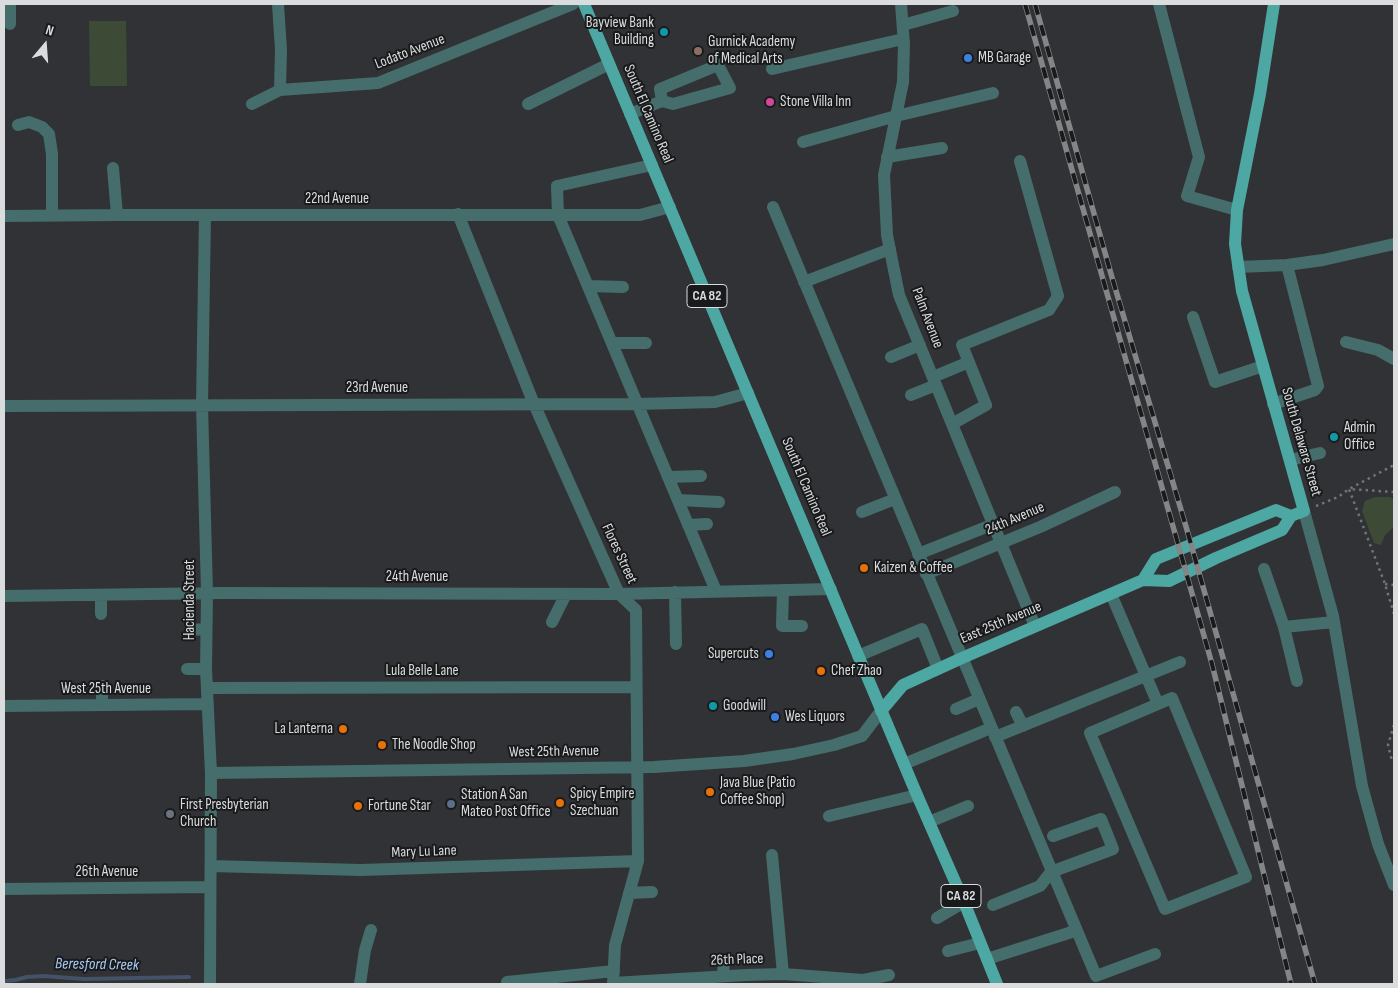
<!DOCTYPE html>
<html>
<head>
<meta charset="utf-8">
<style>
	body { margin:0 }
	#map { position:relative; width:1398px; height:988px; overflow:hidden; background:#313235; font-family:"Sofia Sans Condensed",sans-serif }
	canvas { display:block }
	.frame { position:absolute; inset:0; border:5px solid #dbdcdd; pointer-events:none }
	.north { position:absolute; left:20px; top:20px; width:50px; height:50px; -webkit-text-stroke:4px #191a1b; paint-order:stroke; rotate:18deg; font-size:14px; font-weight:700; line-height:20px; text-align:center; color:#dbdcdd }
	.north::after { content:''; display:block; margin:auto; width:18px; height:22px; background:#dbdcdd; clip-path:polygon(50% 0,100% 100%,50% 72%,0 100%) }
</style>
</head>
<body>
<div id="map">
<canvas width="1398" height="988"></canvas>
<div class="frame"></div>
<div class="north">N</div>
</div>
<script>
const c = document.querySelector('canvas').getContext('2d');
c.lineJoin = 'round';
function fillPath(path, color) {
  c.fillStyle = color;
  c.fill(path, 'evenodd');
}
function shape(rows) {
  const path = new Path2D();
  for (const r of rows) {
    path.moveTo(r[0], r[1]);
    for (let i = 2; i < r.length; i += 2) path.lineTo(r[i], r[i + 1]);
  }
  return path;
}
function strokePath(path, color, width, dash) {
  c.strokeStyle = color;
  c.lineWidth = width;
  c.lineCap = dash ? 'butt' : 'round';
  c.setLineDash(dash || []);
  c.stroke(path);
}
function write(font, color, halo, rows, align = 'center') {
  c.font = font + ' "Sofia Sans Condensed",sans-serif';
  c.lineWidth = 4;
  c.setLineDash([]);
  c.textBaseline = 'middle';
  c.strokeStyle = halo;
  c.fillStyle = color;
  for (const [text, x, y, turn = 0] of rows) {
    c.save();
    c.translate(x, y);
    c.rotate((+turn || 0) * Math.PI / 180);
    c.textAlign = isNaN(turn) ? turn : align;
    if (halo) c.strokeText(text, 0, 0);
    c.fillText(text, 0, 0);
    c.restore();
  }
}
fillPath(shape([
	[89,21,126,21,127,86,90,86],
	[1375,497,1390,497,1394,500,1394,527,1385,535,1381,545,1374,543,1362,511,1365,501]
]), '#3d4b36');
strokePath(shape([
	[4,981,15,980,27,977,43,976,84,979,189,977]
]), '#435268', 4);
strokePath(shape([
	[1394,492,1349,489,1385,584,1394,614],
	[1316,506,1338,497,1349,489,1394,465],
	[1385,584,1394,585],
	[1394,725,1388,745,1392,761,1394,762]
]), '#727376', 2.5, [2.5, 4]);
strokePath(shape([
	[278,4,281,50,280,90],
	[901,4,904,44,903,82,884,175,887,235,899,295,1035,626],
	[1159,4,1199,157,1187,196,1237,210],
	[10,24,10,4],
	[903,25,953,11],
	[772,69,903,39],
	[252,104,280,90,378,83,573,4],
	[528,104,609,64],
	[630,114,662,101,673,104,730,88,718,65,660,89,662,101],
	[18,125,29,122,42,127,49,134,52,154,52,216],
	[803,142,896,116,993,93],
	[887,157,942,148],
	[652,165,557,186,558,215,716,591],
	[113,168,117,215],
	[773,207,1096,976,1155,954],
	[458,214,534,404,619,594,636,610,638,861,615,945,613,984],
	[205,215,202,405,207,593,206,669,211,773,210,984],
	[4,216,117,215,640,215,670,207],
	[1238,267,1287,265,1323,260,1394,244],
	[804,282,890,249],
	[589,286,623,287],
	[1193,317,1215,382,1263,366],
	[1346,342,1378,350,1394,359],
	[612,343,646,343],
	[891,357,920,345],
	[933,377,969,362],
	[911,395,936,385],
	[1273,404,1315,390,1318,386,1287,265],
	[4,406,637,404,715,402,748,393],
	[952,424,986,405,962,345,1049,310,1058,296,1020,161],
	[1290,460,1320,453],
	[668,477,701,476],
	[678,500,719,502],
	[1304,511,1333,616,1362,786,1378,844,1394,885],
	[862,512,895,499],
	[688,525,707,524],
	[918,554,994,524],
	[1264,569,1284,627,1297,681],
	[926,574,1040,527,1115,492],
	[783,590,782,626,802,626],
	[675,592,676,644],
	[1111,594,1158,704,1090,733,1165,909,1246,877,1172,698,1158,704],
	[101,595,101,614],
	[4,596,224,593,619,594,831,589],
	[552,622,566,594],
	[1284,627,1334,622],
	[190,630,206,629],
	[858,656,922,629,938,669],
	[187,669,206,669],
	[102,686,102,705],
	[207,688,636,687],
	[4,706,208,704],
	[956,709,979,699],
	[1016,712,1023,726],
	[995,737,1180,662],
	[904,764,991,728],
	[211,773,654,767,744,761,793,754,834,745,862,736,881,711],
	[829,816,917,795],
	[929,822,968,806],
	[772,855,783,974],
	[211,866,361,870,638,861],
	[4,889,210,887],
	[629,893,652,892],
	[993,905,1040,886,1051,872,1113,849,1101,819,1053,836],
	[937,918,964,902],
	[948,951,980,943],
	[987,959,1075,931],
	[723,976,724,960],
	[507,982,614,971],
	[613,983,746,975,783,974,863,980,889,975],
	[360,984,365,950,371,930]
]), '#456d6b', 12);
strokePath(shape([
	[584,4,917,795,964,902,997,984],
	[1143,580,1156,559,1276,510,1291,516],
	[881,711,903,685,962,658,1143,580,1169,581,1216,558,1282,530,1291,516,1304,511,1242,291,1235,244,1237,210,1260,94,1274,4]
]), '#4da7a3', 12);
const rail = shape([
	[1025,4,1212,664,1291,984],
	[1035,4,1111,274,1187,530,1315,984]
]);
strokePath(rail, '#848587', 5.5);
strokePath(rail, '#191a1b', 4, [11]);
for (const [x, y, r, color] of [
	[664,32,5,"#0f9aa8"],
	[698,51,5,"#8d6e63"],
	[968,58,5,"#3f7fe0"],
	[770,102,5,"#d1479c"],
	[1334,437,5,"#0f9aa8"],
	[864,568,5,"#e8710a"],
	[769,654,5,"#3f7fe0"],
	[821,671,5,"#e8710a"],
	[713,706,5,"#0f9aa8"],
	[775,717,5,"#3f7fe0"],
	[343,729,5,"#e8710a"],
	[382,745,5,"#e8710a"],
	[710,792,5,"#e8710a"],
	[560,803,5,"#e8710a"],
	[451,804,5,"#5c6f8a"],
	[358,806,5,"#e8710a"],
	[170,814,5,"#6b7280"]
]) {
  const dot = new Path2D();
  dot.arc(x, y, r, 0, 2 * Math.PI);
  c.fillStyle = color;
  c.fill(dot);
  strokePath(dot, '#191a1b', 2);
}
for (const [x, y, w] of [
	[707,296,40],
	[961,896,40]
]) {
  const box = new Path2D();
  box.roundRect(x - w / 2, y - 11.5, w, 23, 4);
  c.fillStyle = '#191a1b';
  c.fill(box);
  strokePath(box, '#dbdcdd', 1);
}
write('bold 14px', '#dbdcdd', null, [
	["CA 82",707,296],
	["CA 82",961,896]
]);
write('15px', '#dbdcdd', '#191a1b', [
	["Bayview Bank",654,23,"right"],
	["Building",654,40,"right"],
	["Gurnick Academy",708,42],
	["of Medical Arts",708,59],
	["MB Garage",978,58],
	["Stone Villa Inn",780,102],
	["Admin",1344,428],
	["Office",1344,445],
	["Kaizen & Coffee",874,568],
	["Supercuts",759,654,"right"],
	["Chef Zhao",831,671],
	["Goodwill",723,706],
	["Wes Liquors",785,717],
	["La Lanterna",333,729,"right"],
	["The Noodle Shop",392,745],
	["Java Blue (Patio",720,783],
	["Coffee Shop)",720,800],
	["Spicy Empire",570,794],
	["Szechuan",570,811],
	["Station A San",461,795],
	["Mateo Post Office",461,812],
	["First Presbyterian",180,805],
	["Church",180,822],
	["Fortune Star",368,806]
], 'left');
write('15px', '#dbdcdd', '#191a1b', [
	["Lodato Avenue",410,52,-21],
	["South El Camino Real",648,114,67],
	["22nd Avenue",337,199],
	["Palm Avenue",927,318,69],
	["23rd Avenue",377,388],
	["South Delaware Street",1301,442,74],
	["South El Camino Real",806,487,67],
	["24th Avenue",1015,519,-23],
	["Flores Street",619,554,65],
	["24th Avenue",417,577],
	["Hacienda Street",190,600,-90],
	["East 25th Avenue",1001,623,-23],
	["Lula Belle Lane",422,671],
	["West 25th Avenue",106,689],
	["West 25th Avenue",554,752,-1],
	["Mary Lu Lane",424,852,-2],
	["26th Avenue",107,872],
	["26th Place",737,960,-2]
]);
write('italic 16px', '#aacaf6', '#191a1b', [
	["Beresford Creek",97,965,1]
]);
</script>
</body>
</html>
